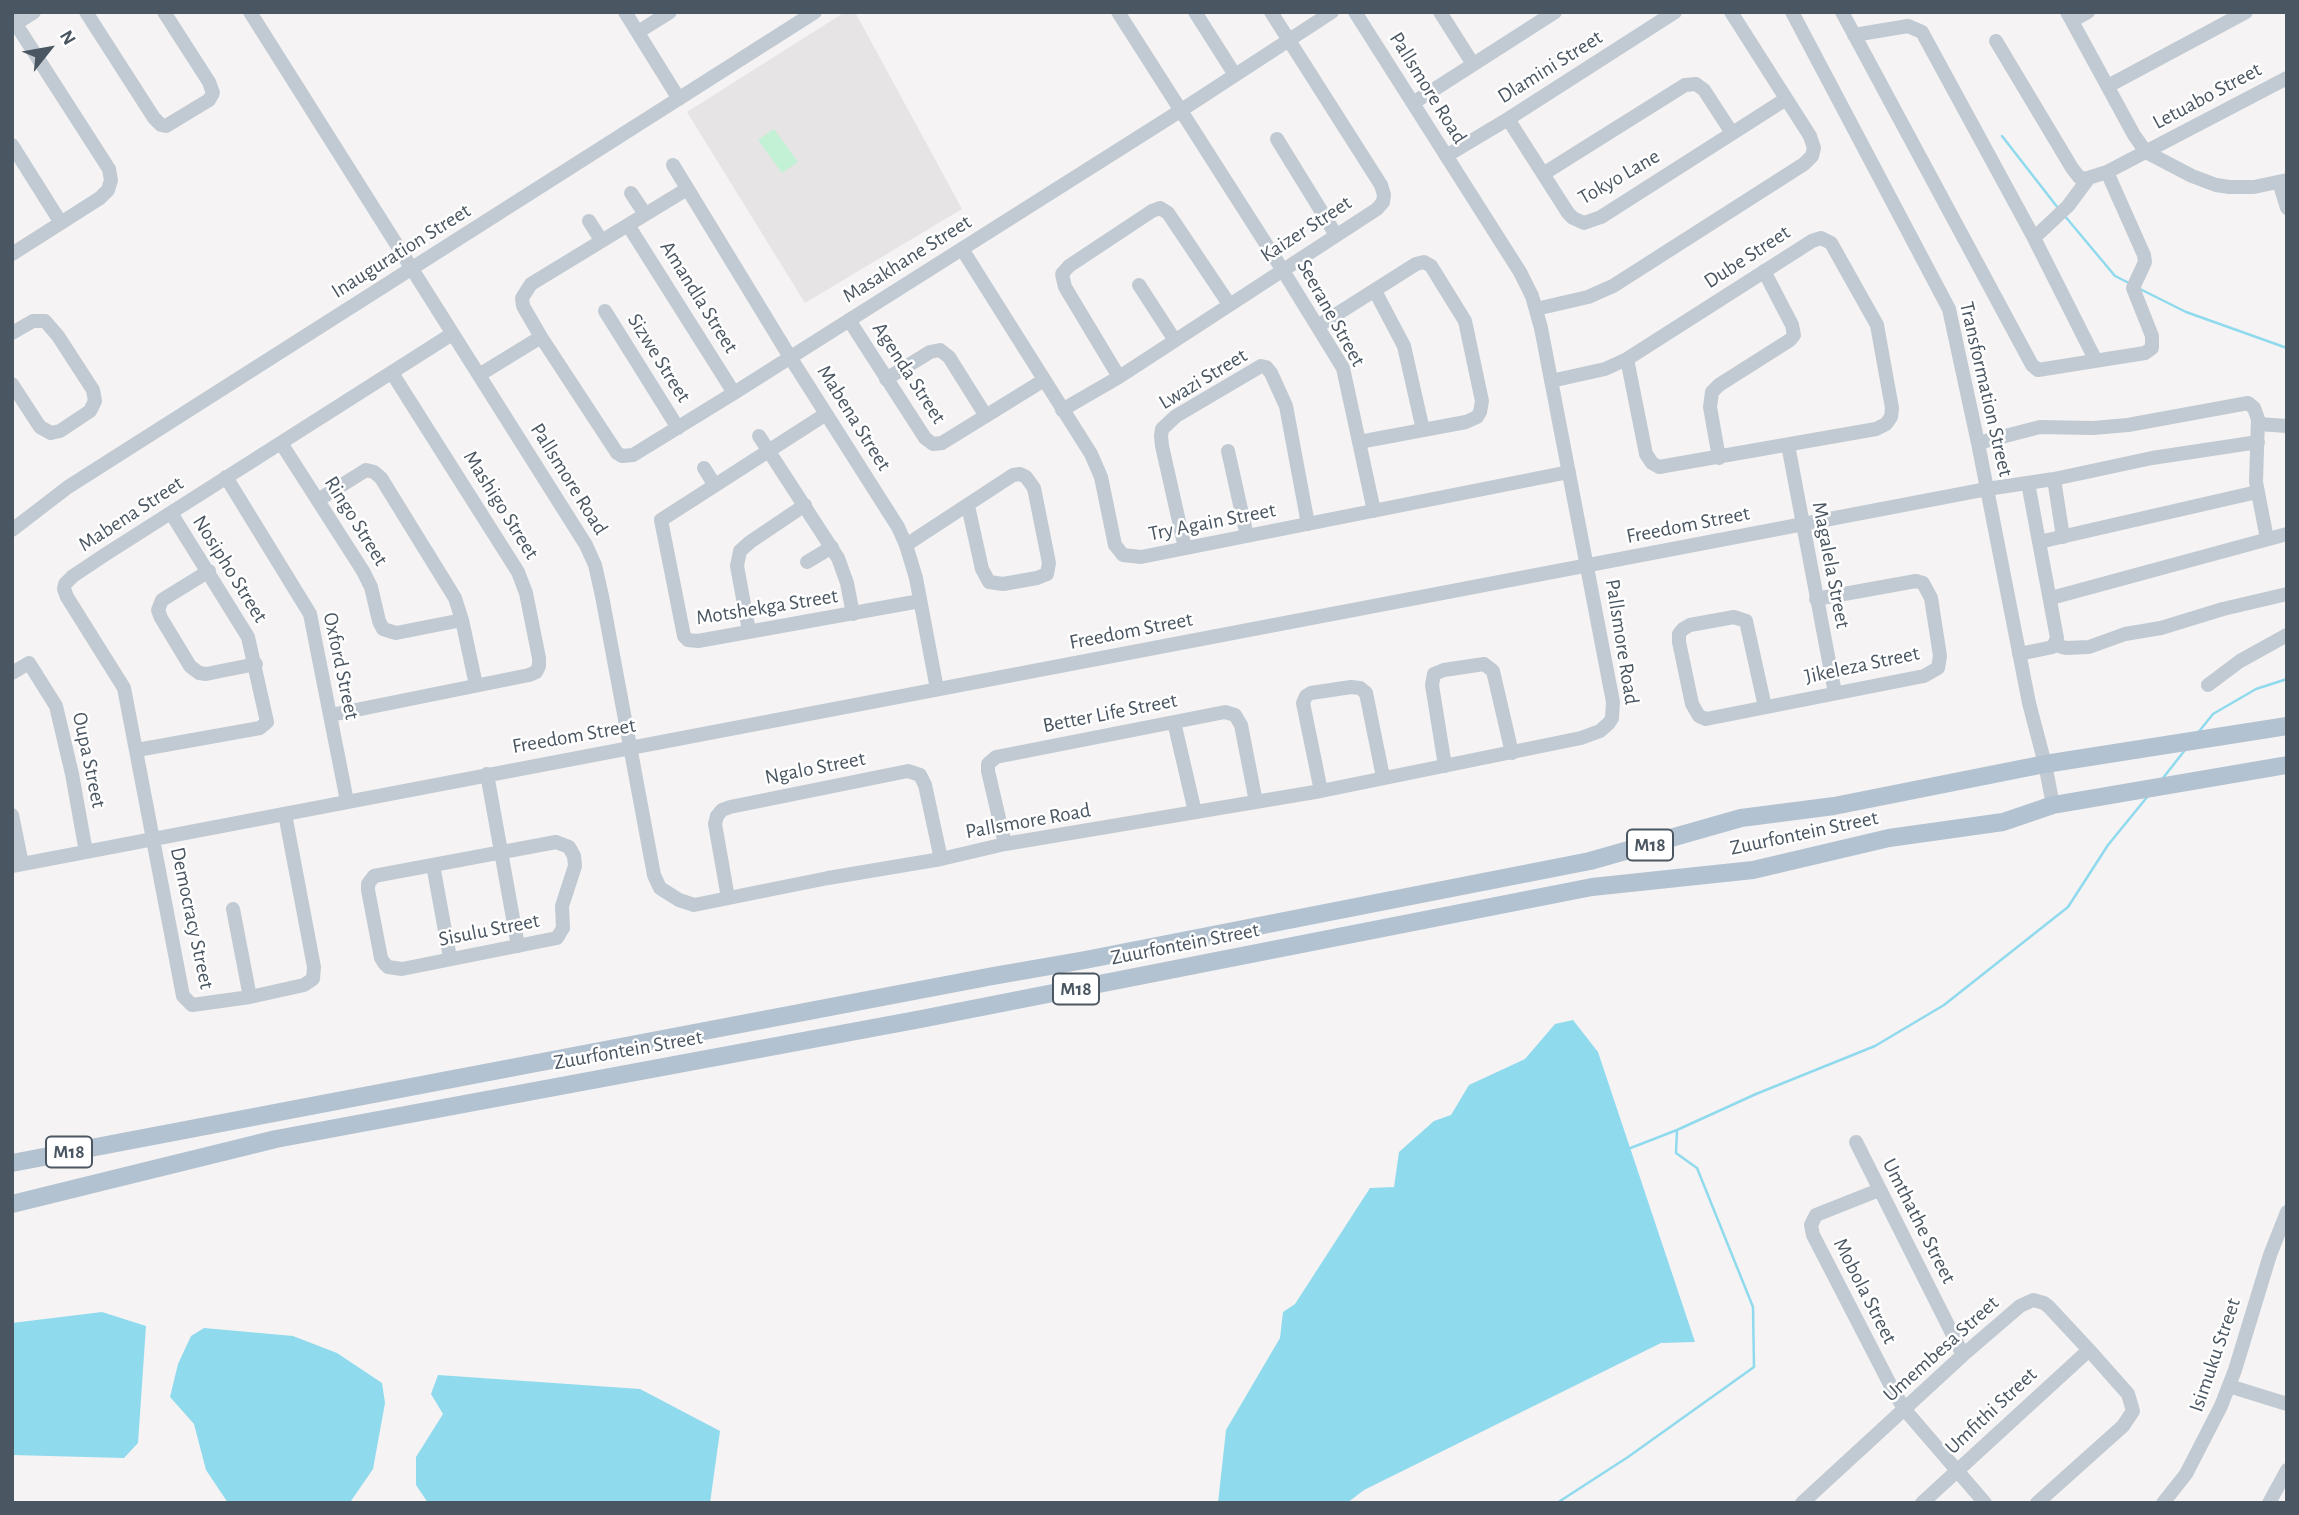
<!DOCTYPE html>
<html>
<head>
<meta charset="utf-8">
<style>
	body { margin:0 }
	#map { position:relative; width:2299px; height:1515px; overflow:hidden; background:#f5f3f3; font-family:"Alegreya Sans",sans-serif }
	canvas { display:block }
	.frame { position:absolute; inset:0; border:14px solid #4a5661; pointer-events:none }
	.north { position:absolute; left:14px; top:14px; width:70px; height:70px; -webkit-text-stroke:5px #fff; paint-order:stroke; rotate:59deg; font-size:19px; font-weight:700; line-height:28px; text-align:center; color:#4a5661 }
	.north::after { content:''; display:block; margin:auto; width:24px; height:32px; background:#4a5661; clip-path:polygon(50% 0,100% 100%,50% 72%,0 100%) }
</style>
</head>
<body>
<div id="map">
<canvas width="2299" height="1515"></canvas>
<div class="frame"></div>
<div class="north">N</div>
</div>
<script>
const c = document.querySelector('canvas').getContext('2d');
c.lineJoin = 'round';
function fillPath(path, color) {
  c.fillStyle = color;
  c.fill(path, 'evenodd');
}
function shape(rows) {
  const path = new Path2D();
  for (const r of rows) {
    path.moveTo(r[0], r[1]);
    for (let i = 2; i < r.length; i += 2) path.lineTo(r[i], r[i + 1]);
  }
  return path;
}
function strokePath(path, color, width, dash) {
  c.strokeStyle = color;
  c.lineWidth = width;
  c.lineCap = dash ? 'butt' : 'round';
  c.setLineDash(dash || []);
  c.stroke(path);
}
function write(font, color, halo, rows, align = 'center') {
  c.font = font + ' "Alegreya Sans",sans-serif';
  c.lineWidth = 5;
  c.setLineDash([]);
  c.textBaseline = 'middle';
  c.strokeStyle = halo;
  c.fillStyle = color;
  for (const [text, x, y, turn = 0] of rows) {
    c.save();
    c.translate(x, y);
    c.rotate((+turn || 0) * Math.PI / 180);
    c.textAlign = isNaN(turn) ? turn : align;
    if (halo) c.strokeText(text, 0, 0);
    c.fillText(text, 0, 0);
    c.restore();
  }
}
fillPath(shape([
	[845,12,855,12,962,209,805,303,687,112]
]), '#e6e4e5');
fillPath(shape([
	[774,129,798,162,782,173,758,140]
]), '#c3f1d5');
fillPath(shape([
	[1573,1020,1598,1052,1695,1342,1661,1343,1364,1490,1347,1503,1218,1503,1226,1430,1280,1338,1283,1312,1295,1304,1370,1188,1394,1187,1399,1152,1434,1121,1451,1115,1469,1085,1525,1059,1555,1024],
	[102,1312,146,1326,138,1443,124,1458,12,1455,12,1323],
	[204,1328,293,1336,337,1353,382,1383,385,1403,373,1469,351,1501,345,1503,228,1503,206,1470,194,1424,170,1397,178,1364,191,1336],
	[438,1375,640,1389,720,1431,710,1503,428,1503,416,1485,416,1457,443,1414,431,1394]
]), '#90daee');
strokePath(shape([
	[2002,136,2058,208],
	[2064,215,2115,276,2129,283],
	[2138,288,2186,312,2287,348],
	[2197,734,2213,714,2256,689,2287,679],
	[2163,778,2185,750],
	[1628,1149,1677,1130],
	[1557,1503,1628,1457,1754,1367,1753,1307,1697,1168,1676,1153,1677,1130,1756,1094,1875,1046,1944,1005,2068,907,2108,845,2148,796]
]), '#90daee', 2.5);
strokePath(shape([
	[86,12,154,118,161,125,166,126,209,100,213,93,209,82,164,12],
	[250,12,586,545,595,565,602,596,654,875,660,888,679,900,694,905,828,878,941,859,1005,844,1321,791,1581,738,1600,731,1609,723,1612,718,1613,702,1541,328,1532,296,1520,272,1355,12],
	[625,12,679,99],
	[1118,12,1282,269,1343,368,1374,511],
	[1195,12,1235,75],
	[1440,12,1473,64],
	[1792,12,1949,309,1978,443,2029,703,2045,764,2053,805],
	[1842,12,2032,365,2038,370,2145,353,2152,348,2152,336,2133,288,2145,262,2144,255,2107,172],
	[2067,12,2134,135,2146,152,2192,176,2216,185,2229,187,2254,187,2287,180],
	[12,18,109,169,111,180,108,190,100,198,12,254],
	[2072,21,2088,12],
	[12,26,34,12],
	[638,32,670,12],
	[1854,35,1908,26,1922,32,2034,238],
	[1996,41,2072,168,2079,177,2085,179,2107,172,2287,78],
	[2108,86,2246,12],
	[1413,103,1555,12],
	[1508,119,1568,213,1573,218,1584,223,1601,217,1786,99],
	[1277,139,1336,235],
	[12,145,61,223],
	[1446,156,1508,119,1675,12],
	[673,165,790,357,898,527,906,545,916,578,937,689],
	[1543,174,1685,85,1696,84,1704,90,1732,133],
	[2088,179,2068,206,2034,238,2096,361],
	[2279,182,2287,208],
	[687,189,531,284,522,298,523,306,541,337,617,453,622,456,633,455,734,393,1180,111,1332,12],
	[631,193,645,214],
	[589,221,601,240],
	[628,225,734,393],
	[962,249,1091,454,1101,477,1115,545,1123,555,1141,557,1569,472],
	[1139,285,1174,339],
	[1375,291,1404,346,1423,430],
	[1536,309,1588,297,1613,286,1804,164,1812,156,1814,148,1810,136,1731,12],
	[605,311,678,428],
	[849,320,925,438,933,444,942,443,1044,380],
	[1318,326,1416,264,1424,262,1431,266,1465,321,1482,401,1480,412,1477,417,1466,422,1359,442],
	[12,333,33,321,45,321,58,336,93,390,95,401,90,411,60,431,51,433,40,427,12,384],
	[479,375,541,337],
	[1119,377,1065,287,1062,274,1069,266,1152,211,1160,208,1168,213,1229,304],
	[886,379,930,352,940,350,949,357,986,416],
	[1551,381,1605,369,1627,359,1812,241,1821,238,1831,243,1877,325,1892,408,1891,417,1886,424,1876,429,1659,467,1652,463,1646,454,1627,359],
	[1062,410,1119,377,1377,209,1383,202,1384,195,1381,185,1271,12],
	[826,414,661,520,684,636,688,640,698,641,920,601],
	[2258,424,2287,426],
	[759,436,838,558,847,583,853,614],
	[281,443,363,571,371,587,379,621,383,629,396,633,462,620],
	[1978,443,2040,427,2093,428,2128,425,2248,403,2254,408,2258,419,2256,482,2267,539],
	[1788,445,1835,693],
	[1228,451,1247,536],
	[1719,458,1710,407,1712,392,1719,385,1790,340,1794,335,1792,325,1764,271],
	[704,468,714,484],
	[226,477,310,614,347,801],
	[2054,479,2063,537],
	[318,500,366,470,374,472,381,478,455,598,462,620,476,685],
	[12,530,68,487,815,12],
	[2039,542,2257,492],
	[906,545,1013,475,1020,474,1026,477,1034,488,1049,563,1047,574,1037,578,1003,584,989,582,982,569,968,506],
	[1185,548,1162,446,1161,436,1162,429,1176,416,1261,366,1266,367,1271,373,1286,406,1308,524],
	[807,562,832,547],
	[209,571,162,600,158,610,161,618,190,666,199,673,206,674,256,664],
	[2051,598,2287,534],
	[749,631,737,566,740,551,750,542,805,505],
	[2055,645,2066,648,2089,647,2125,634,2161,628,2223,609,2287,594],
	[2019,654,2053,647,2057,638,2028,483],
	[12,673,29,663,56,706,72,774,86,852],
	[2208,685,2240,661,2287,635],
	[1765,707,1746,621,1734,617,1690,625,1683,629,1679,634,1679,642,1692,704,1699,716,1706,719,1924,676,1938,668,1940,656,1931,598,1923,583,1916,581,1816,599],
	[331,715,529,675,536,672,539,666,539,658,526,593,518,572,392,373],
	[1174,722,1195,812],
	[137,750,260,728,267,722,248,637,171,513],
	[1445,766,1432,685,1434,674,1444,670,1484,664,1493,671,1512,753],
	[487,774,518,946],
	[1321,791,1303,703,1306,696,1311,693,1351,687,1360,688,1366,693,1383,777],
	[285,814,314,967,313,979,304,985,250,997,192,1005,183,996,124,688,67,597,64,589,65,584,73,576,106,554,452,334],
	[12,815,22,864],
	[556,842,569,847,574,856,575,866,562,906,563,928,557,938,402,969,388,967,384,963,381,958,368,890,368,884,374,876,556,842],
	[1005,844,988,771,988,764,996,757,1225,712,1235,715,1241,725,1256,802],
	[433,865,450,958],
	[12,866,1987,489,2054,479,2152,458,2258,442],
	[728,898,715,824,717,816,722,810,730,807,908,771,920,775,925,785,941,859],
	[233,909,250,997],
	[1856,1142,1963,1355],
	[1879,1190,1816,1215,1811,1225,1813,1235,1894,1392,1905,1410,1985,1503],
	[2229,1386,2287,1404],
	[1802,1503,1963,1355,2020,1306,2033,1300,2044,1303,2049,1307,2089,1350,2128,1394,2133,1411,2123,1426,2037,1503],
	[1922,1503,2089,1350],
	[2163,1503,2186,1474,2221,1406,2235,1370,2270,1255,2287,1212],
	[2269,1503,2287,1470]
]), '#c1cad2', 14);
strokePath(shape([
	[12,1163,993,976,1085,960,1590,861,1741,818,1834,806,2045,764,2287,726],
	[12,1204,276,1139,921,1019,1592,887,1753,870,1889,838,2003,822,2053,805,2287,765]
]), '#b3c2d1', 18);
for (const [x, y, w] of [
	[1650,845,46],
	[1076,989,46],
	[69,1152,46]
]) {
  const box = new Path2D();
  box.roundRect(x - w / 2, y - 15.5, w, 31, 5);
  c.fillStyle = '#fff';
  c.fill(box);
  strokePath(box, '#4a5661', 2);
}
write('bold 19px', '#4a5661', null, [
	["M18",1650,845],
	["M18",1076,989],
	["M18",69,1152]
]);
write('21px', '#4a5661', '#fff', [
	["Dlamini Street",1550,67,-32],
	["Pallsmore Road",1428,88,58],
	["Letuabo Street",2207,96,-28],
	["Tokyo Lane",1619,177,-30],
	["Kaizer Street",1306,229,-33],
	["Inauguration Street",401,251,-32],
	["Dube Street",1747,257,-33],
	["Masakhane Street",907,259,-32],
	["Amandla Street",699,297,58],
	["Seerane Street",1331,313,61],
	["Sizwe Street",659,358,58],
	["Agenda Street",909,373,57],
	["Lwazi Street",1203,379,-31],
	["Transformation Street",1986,389,77],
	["Mabena Street",854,418,58],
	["Pallsmore Road",569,479,58],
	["Mashigo Street",501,505,58],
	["Mabena Street",131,514,-33],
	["Ringo Street",356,521,58],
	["Try Again Street",1212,522,-11],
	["Freedom Street",1688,525,-11],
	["Magalela Street",1831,565,79],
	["Nosipho Street",230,569,58],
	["Motshekga Street",767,607,-9],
	["Freedom Street",1131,631,-11],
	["Pallsmore Road",1622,642,81],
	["Jikeleza Street",1862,665,-12],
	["Oxford Street",341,666,78],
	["Better Life Street",1110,713,-11],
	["Freedom Street",574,736,-10],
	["Oupa Street",89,760,78],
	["Ngalo Street",815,768,-11],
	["Pallsmore Road",1028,821,-10],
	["Zuurfontein Street",1804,833,-12],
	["Democracy Street",192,918,78],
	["Sisulu Street",489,930,-11],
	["Zuurfontein Street",1185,944,-11],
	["Zuurfontein Street",628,1050,-10],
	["Umthathe Street",1919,1221,63],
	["Mobola Street",1865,1291,63],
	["Umembesa Street",1941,1349,-42],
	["Isimuku Street",2215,1355,-71],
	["Umfithi Street",1991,1411,-43]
]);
</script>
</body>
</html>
